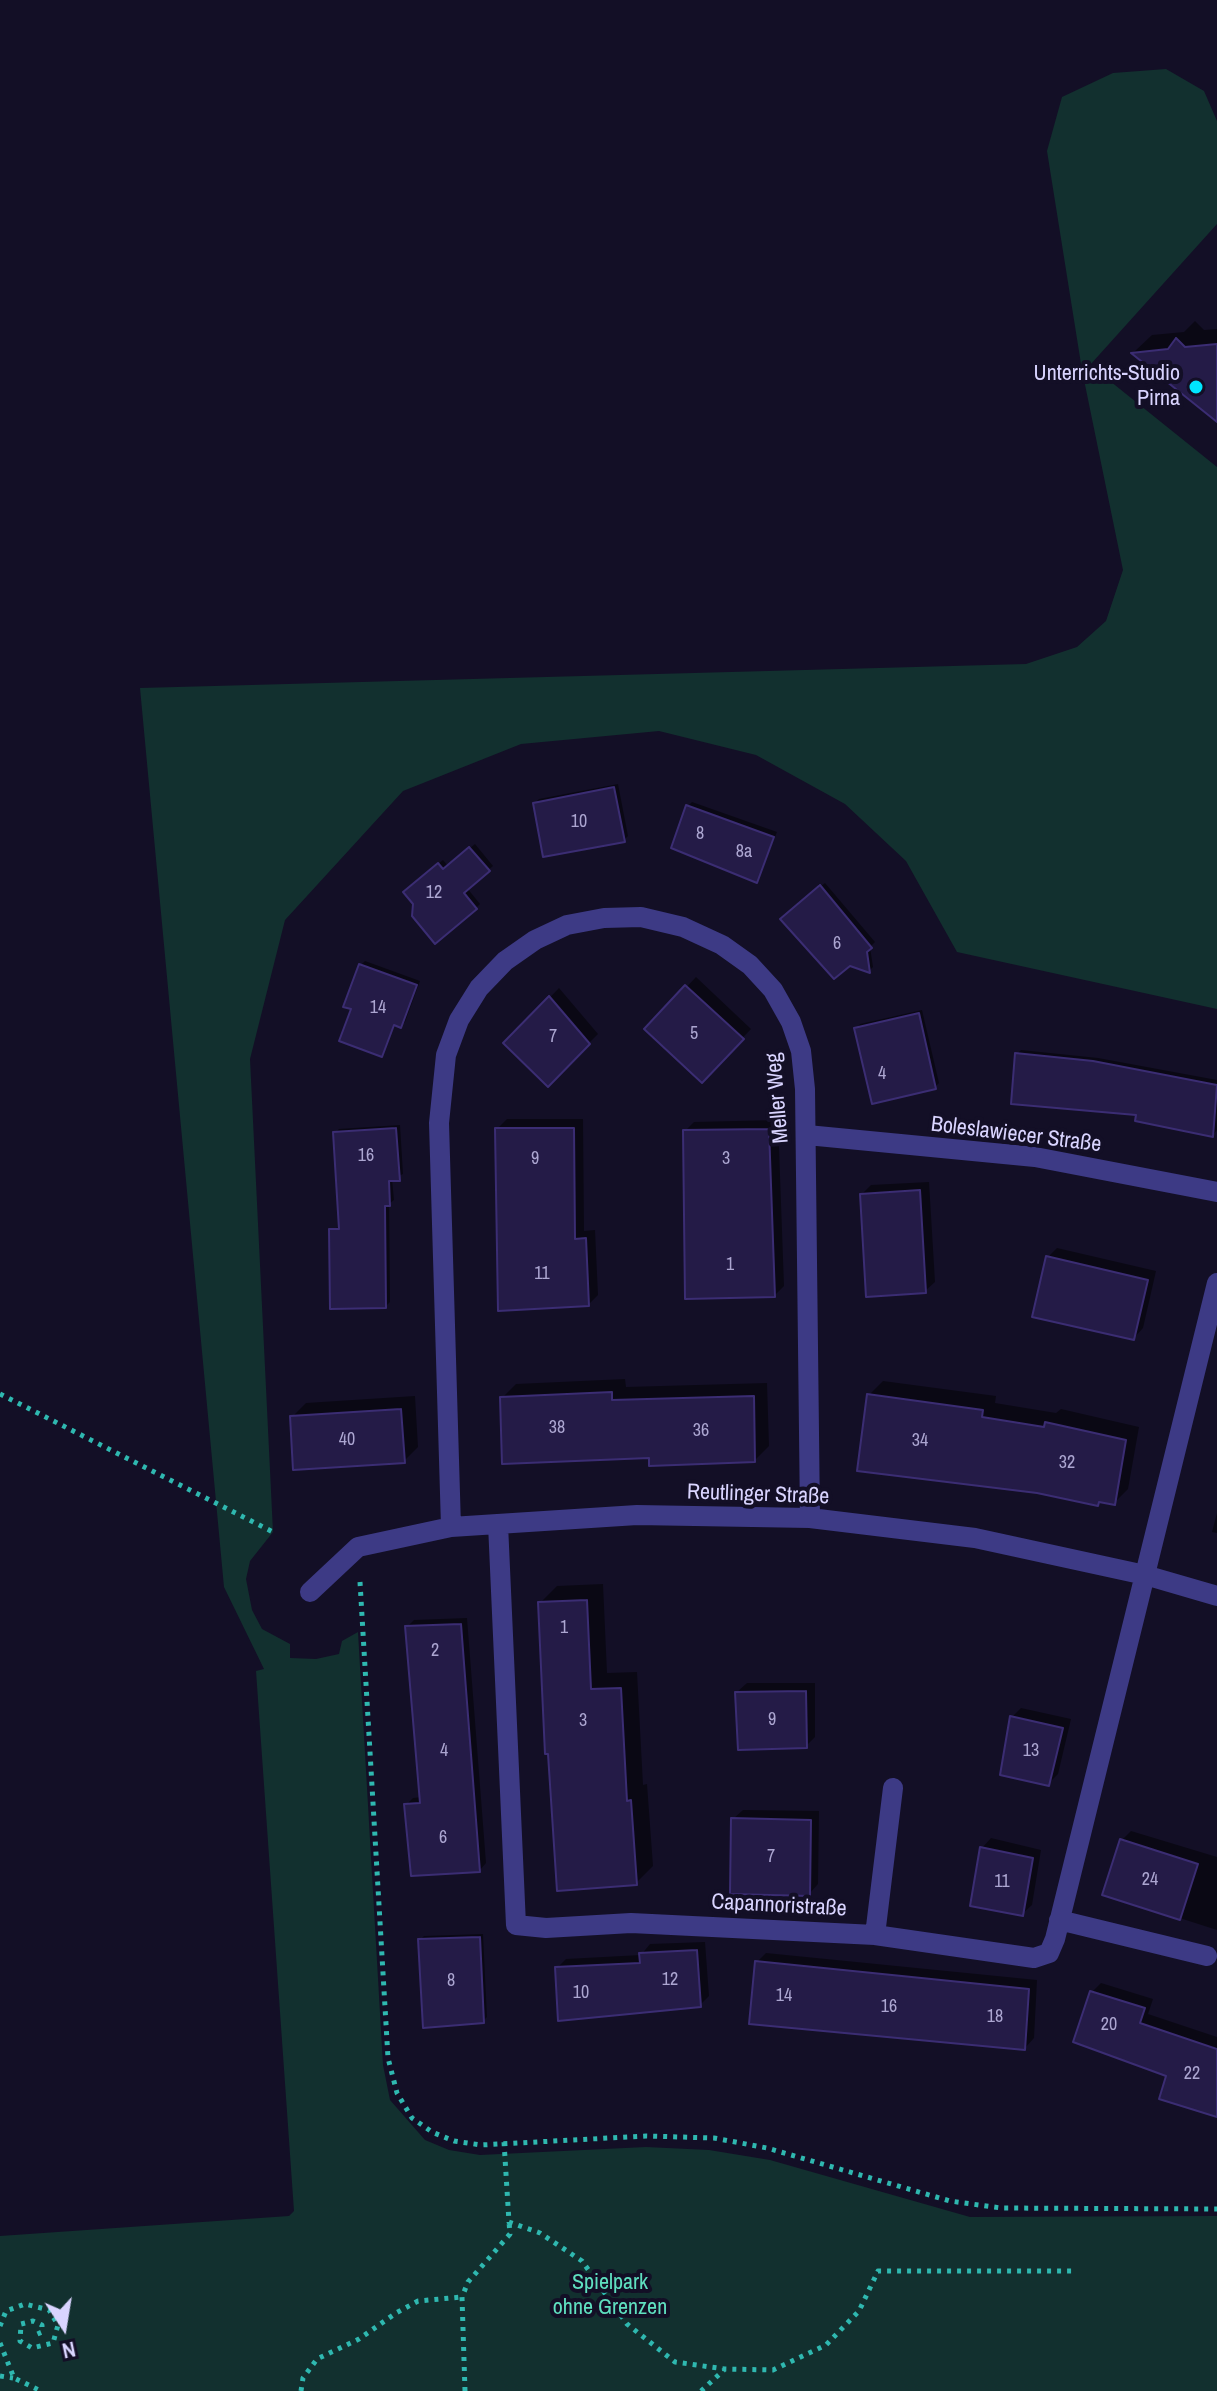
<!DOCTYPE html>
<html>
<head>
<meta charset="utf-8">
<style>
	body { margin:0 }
	#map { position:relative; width:1217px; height:2391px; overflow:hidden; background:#130f26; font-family:"Archivo Narrow",sans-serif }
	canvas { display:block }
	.north { position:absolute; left:24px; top:2287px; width:80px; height:80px; -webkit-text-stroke:6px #130f26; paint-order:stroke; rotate:168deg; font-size:22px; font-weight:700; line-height:32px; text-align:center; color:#d9d4ff }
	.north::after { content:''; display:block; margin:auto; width:28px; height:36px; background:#d9d4ff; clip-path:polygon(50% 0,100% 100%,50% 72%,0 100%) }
</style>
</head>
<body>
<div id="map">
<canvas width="1217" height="2391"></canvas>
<div class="north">N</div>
</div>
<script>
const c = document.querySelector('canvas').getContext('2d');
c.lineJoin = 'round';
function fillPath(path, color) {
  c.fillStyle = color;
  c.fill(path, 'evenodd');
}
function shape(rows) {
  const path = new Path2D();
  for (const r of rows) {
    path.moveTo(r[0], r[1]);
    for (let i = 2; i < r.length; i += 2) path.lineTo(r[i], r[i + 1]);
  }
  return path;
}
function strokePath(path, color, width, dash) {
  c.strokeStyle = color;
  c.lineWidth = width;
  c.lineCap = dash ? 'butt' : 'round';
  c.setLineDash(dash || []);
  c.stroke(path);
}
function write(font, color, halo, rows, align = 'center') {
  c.font = font + ' "Archivo Narrow",sans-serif';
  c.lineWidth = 8;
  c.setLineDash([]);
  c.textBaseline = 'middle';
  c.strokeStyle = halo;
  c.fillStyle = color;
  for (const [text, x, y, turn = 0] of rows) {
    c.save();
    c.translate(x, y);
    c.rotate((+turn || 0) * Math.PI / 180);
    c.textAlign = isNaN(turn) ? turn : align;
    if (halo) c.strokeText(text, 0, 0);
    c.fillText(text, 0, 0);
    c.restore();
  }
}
fillPath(shape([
	[1166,69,1204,91,1217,121,1217,224,1090,365,1217,467,1217,1009,957,952,906,861,845,804,756,755,659,731,521,744,403,791,285,920,250,1059,273,1532,250,1561,246,1579,252,1610,262,1629,290,1644,290,1658,316,1659,339,1654,342,1641,358,1632,383,2065,390,2100,425,2140,449,2150,480,2155,646,2147,709,2150,770,2160,970,2217,1217,2216,1217,2391,0,2391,0,2236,289,2216,294,2211,256,1671,264,1669,224,1587,140,688,1026,664,1077,647,1106,621,1123,570,1082,370,1047,151,1062,97,1113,73]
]), '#12302f');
fillPath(shape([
	[1195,321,1204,330,1217,329,1217,419,1134,352,1152,335,1184,332],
	[618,784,628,836,624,840,535,803,539,799],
	[692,802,777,832,757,881,688,806],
	[475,844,493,866,467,888,480,904,476,908,415,904,409,888,443,860,448,866],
	[825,883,875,942,870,947,873,967,869,971,786,915],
	[365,961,420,981,405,1022,401,1026,395,1024,382,1055,354,1008,361,965],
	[696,977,751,1029,702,1080,647,1029],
	[559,988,598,1034,548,1084,506,1043],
	[922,1010,939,1083,935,1087,856,1029,860,1024],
	[1021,1050,1098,1058,1217,1080,1217,1130,1213,1135,1139,1113,1017,1054],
	[507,1119,583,1119,584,1231,595,1230,598,1295,589,1304,497,1129],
	[778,1120,784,1286,775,1295,685,1131,694,1122],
	[400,1125,403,1174,392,1179,394,1200,389,1204,390,1302,386,1306,331,1230,341,1226,335,1133,339,1129],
	[929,1182,935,1282,925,1291,862,1194,871,1185],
	[1057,1248,1156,1271,1143,1328,1134,1338,1048,1257],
	[625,1379,626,1387,767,1383,769,1446,755,1460,651,1456,502,1398,516,1384],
	[883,1381,996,1396,995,1403,1056,1413,1061,1409,1139,1427,1128,1489,1114,1503,1101,1500,1098,1504,1037,1491,869,1395],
	[415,1396,418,1447,404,1461,292,1417,306,1403],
	[1217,1513,1217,1533,1212,1532],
	[603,1584,607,1673,637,1672,643,1785,647,1784,653,1866,636,1883,540,1603,557,1586],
	[467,1618,486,1863,480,1870,406,1805,413,1798,422,1797,407,1627,414,1620],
	[747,1683,815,1683,815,1737,806,1746,737,1692],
	[1021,1708,1071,1719,1058,1774,1049,1783,1012,1717],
	[743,1810,819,1811,818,1884,809,1894,733,1819],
	[1131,1831,1217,1857,1217,1930,1105,1894,1122,1840],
	[991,1838,1041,1850,1032,1905,1022,1914,982,1848],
	[483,1934,487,2017,483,2021,420,1940,424,1936],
	[705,1942,709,1996,700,2005,559,2019,557,1968,566,1959,641,1955,650,1944],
	[766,1953,1037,1980,1034,2038,1025,2048,757,1962],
	[1101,1983,1153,1999,1148,2014,1217,2037,1217,2115,1169,2074,1092,1992]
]), '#0007');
const building = shape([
	[1176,338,1185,347,1217,344,1217,422,1131,353,1168,349,1176,338],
	[614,787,625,842,543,857,533,803,614,787],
	[686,805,774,837,757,883,671,848,686,805],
	[469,847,490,871,464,893,477,909,435,944,412,916,413,904,403,892,438,863,443,869,469,847],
	[820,885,872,948,867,952,870,973,850,966,834,979,780,919,820,885],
	[359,964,417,985,401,1028,394,1025,382,1057,339,1041,351,1009,343,1007,359,964],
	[685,985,744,1039,702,1083,644,1029,685,985],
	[549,996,590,1044,548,1087,503,1043,549,996],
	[919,1013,936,1089,872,1104,854,1028,919,1013],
	[1015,1053,1093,1061,1217,1085,1213,1137,1135,1121,1136,1115,1011,1104,1015,1053],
	[396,1128,400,1181,389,1181,390,1206,385,1206,386,1308,330,1309,329,1229,339,1229,333,1132,396,1128],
	[495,1128,574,1128,575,1239,586,1238,589,1306,498,1311,495,1128],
	[769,1129,775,1297,685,1299,683,1130,769,1129],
	[920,1190,926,1293,866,1297,860,1194,920,1190],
	[1046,1256,1148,1280,1134,1340,1032,1317,1046,1256],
	[612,1392,612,1400,754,1396,755,1462,649,1466,649,1458,502,1464,500,1397,612,1392],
	[867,1394,983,1410,982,1417,1044,1427,1045,1422,1126,1440,1115,1505,1099,1502,1098,1506,1037,1493,857,1471,867,1394],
	[401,1409,405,1463,293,1470,290,1416,401,1409],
	[587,1600,591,1689,621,1688,627,1801,631,1800,637,1885,557,1891,548,1754,545,1754,538,1602,587,1600],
	[461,1624,480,1872,411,1876,404,1804,420,1803,405,1626,461,1624],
	[806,1691,807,1748,738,1750,735,1692,806,1691],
	[1010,1716,1063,1728,1049,1786,1000,1775,1010,1716],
	[731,1818,811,1820,810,1896,730,1894,731,1818],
	[1120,1839,1198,1864,1180,1920,1102,1895,1120,1839],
	[980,1847,1033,1858,1023,1916,970,1906,980,1847],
	[480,1937,484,2023,423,2028,418,1939,480,1937],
	[697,1950,701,2007,558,2021,555,1967,640,1963,639,1953,697,1950],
	[755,1961,1029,1989,1025,2050,749,2024,755,1961],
	[1090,1991,1145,2008,1140,2023,1217,2049,1217,2117,1159,2099,1166,2076,1073,2042,1090,1991]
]);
fillPath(building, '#241b47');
strokePath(building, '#3b2d73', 2);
strokePath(shape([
	[0,1394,273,1532],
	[360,1582,388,2058,397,2093,412,2118,432,2132,454,2141,481,2145,646,2136,714,2138,767,2148,950,2201,1001,2208,1217,2209],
	[504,2142,509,2222,540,2233,582,2261,627,2324,675,2362,725,2369,773,2370,826,2345,859,2311,878,2271,1074,2271],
	[0,2326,6,2311,25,2304,49,2310,58,2325,53,2343,32,2348,20,2341,21,2324,33,2321,42,2325,42,2332,35,2335],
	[0,2343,14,2378,41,2391],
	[0,2376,13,2378],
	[301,2391,303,2378,317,2359,359,2339,396,2313,418,2301,462,2297],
	[465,2391,462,2297,468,2282,510,2234,509,2222],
	[701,2391,724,2370]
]), '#2fb8b0', 5, [4, 6]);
strokePath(shape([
	[807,1135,1035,1157,1217,1192],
	[498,1524,516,1925,546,1928,631,1923,875,1935,1034,1958,1049,1953,1055,1939,1217,1283],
	[451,1527,439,1123,446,1055,459,1020,479,988,505,961,535,940,567,925,604,918,641,917,683,927,722,945,750,965,773,990,791,1022,801,1051,805,1089,810,1518],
	[310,1592,358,1547,451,1527,637,1515,810,1518,975,1538,1145,1575,1217,1596],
	[1059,1920,1207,1956],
	[875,1935,893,1788]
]), '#3d3a85', 20);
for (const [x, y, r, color] of [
	[1196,387,8,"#00e5ff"]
]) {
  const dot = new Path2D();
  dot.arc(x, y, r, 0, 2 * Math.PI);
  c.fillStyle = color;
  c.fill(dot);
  strokePath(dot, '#130f26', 3);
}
write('18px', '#aca6d1', null, [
	["10",579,822],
	["8",700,834],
	["8a",744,852],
	["12",434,893],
	["6",837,944],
	["14",378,1008],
	["5",694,1034],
	["7",553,1037],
	["4",882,1074],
	["16",366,1156],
	["9",535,1159],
	["3",726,1159],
	["1",730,1265],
	["11",542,1274],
	["38",557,1428],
	["36",701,1431],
	["40",347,1440],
	["34",920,1441],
	["32",1067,1463],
	["1",564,1628],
	["2",435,1651],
	["9",772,1720],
	["3",583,1721],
	["4",444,1751],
	["13",1031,1751],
	["6",443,1838],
	["7",771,1857],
	["24",1150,1880],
	["11",1002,1882],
	["12",670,1980],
	["8",451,1981],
	["10",581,1993],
	["14",784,1996],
	["16",889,2007],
	["18",995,2017],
	["20",1109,2025],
	["22",1192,2074]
]);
write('22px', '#d9d4ff', '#130f26', [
	["Unterrichts-Studio",1180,374],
	["Pirna",1180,399]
], 'right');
write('22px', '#d9d4ff', '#130f26', [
	["Meller Weg",778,1098,-95],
	["Boleslawiecer Straße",1016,1135,7],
	["Reutlinger Straße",758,1495,2],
	["Capannoristraße",779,1906,3]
]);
write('22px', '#5fe0c0', '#130f26', [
	["Spielpark",610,2283],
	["ohne Grenzen",610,2308]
]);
</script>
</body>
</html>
